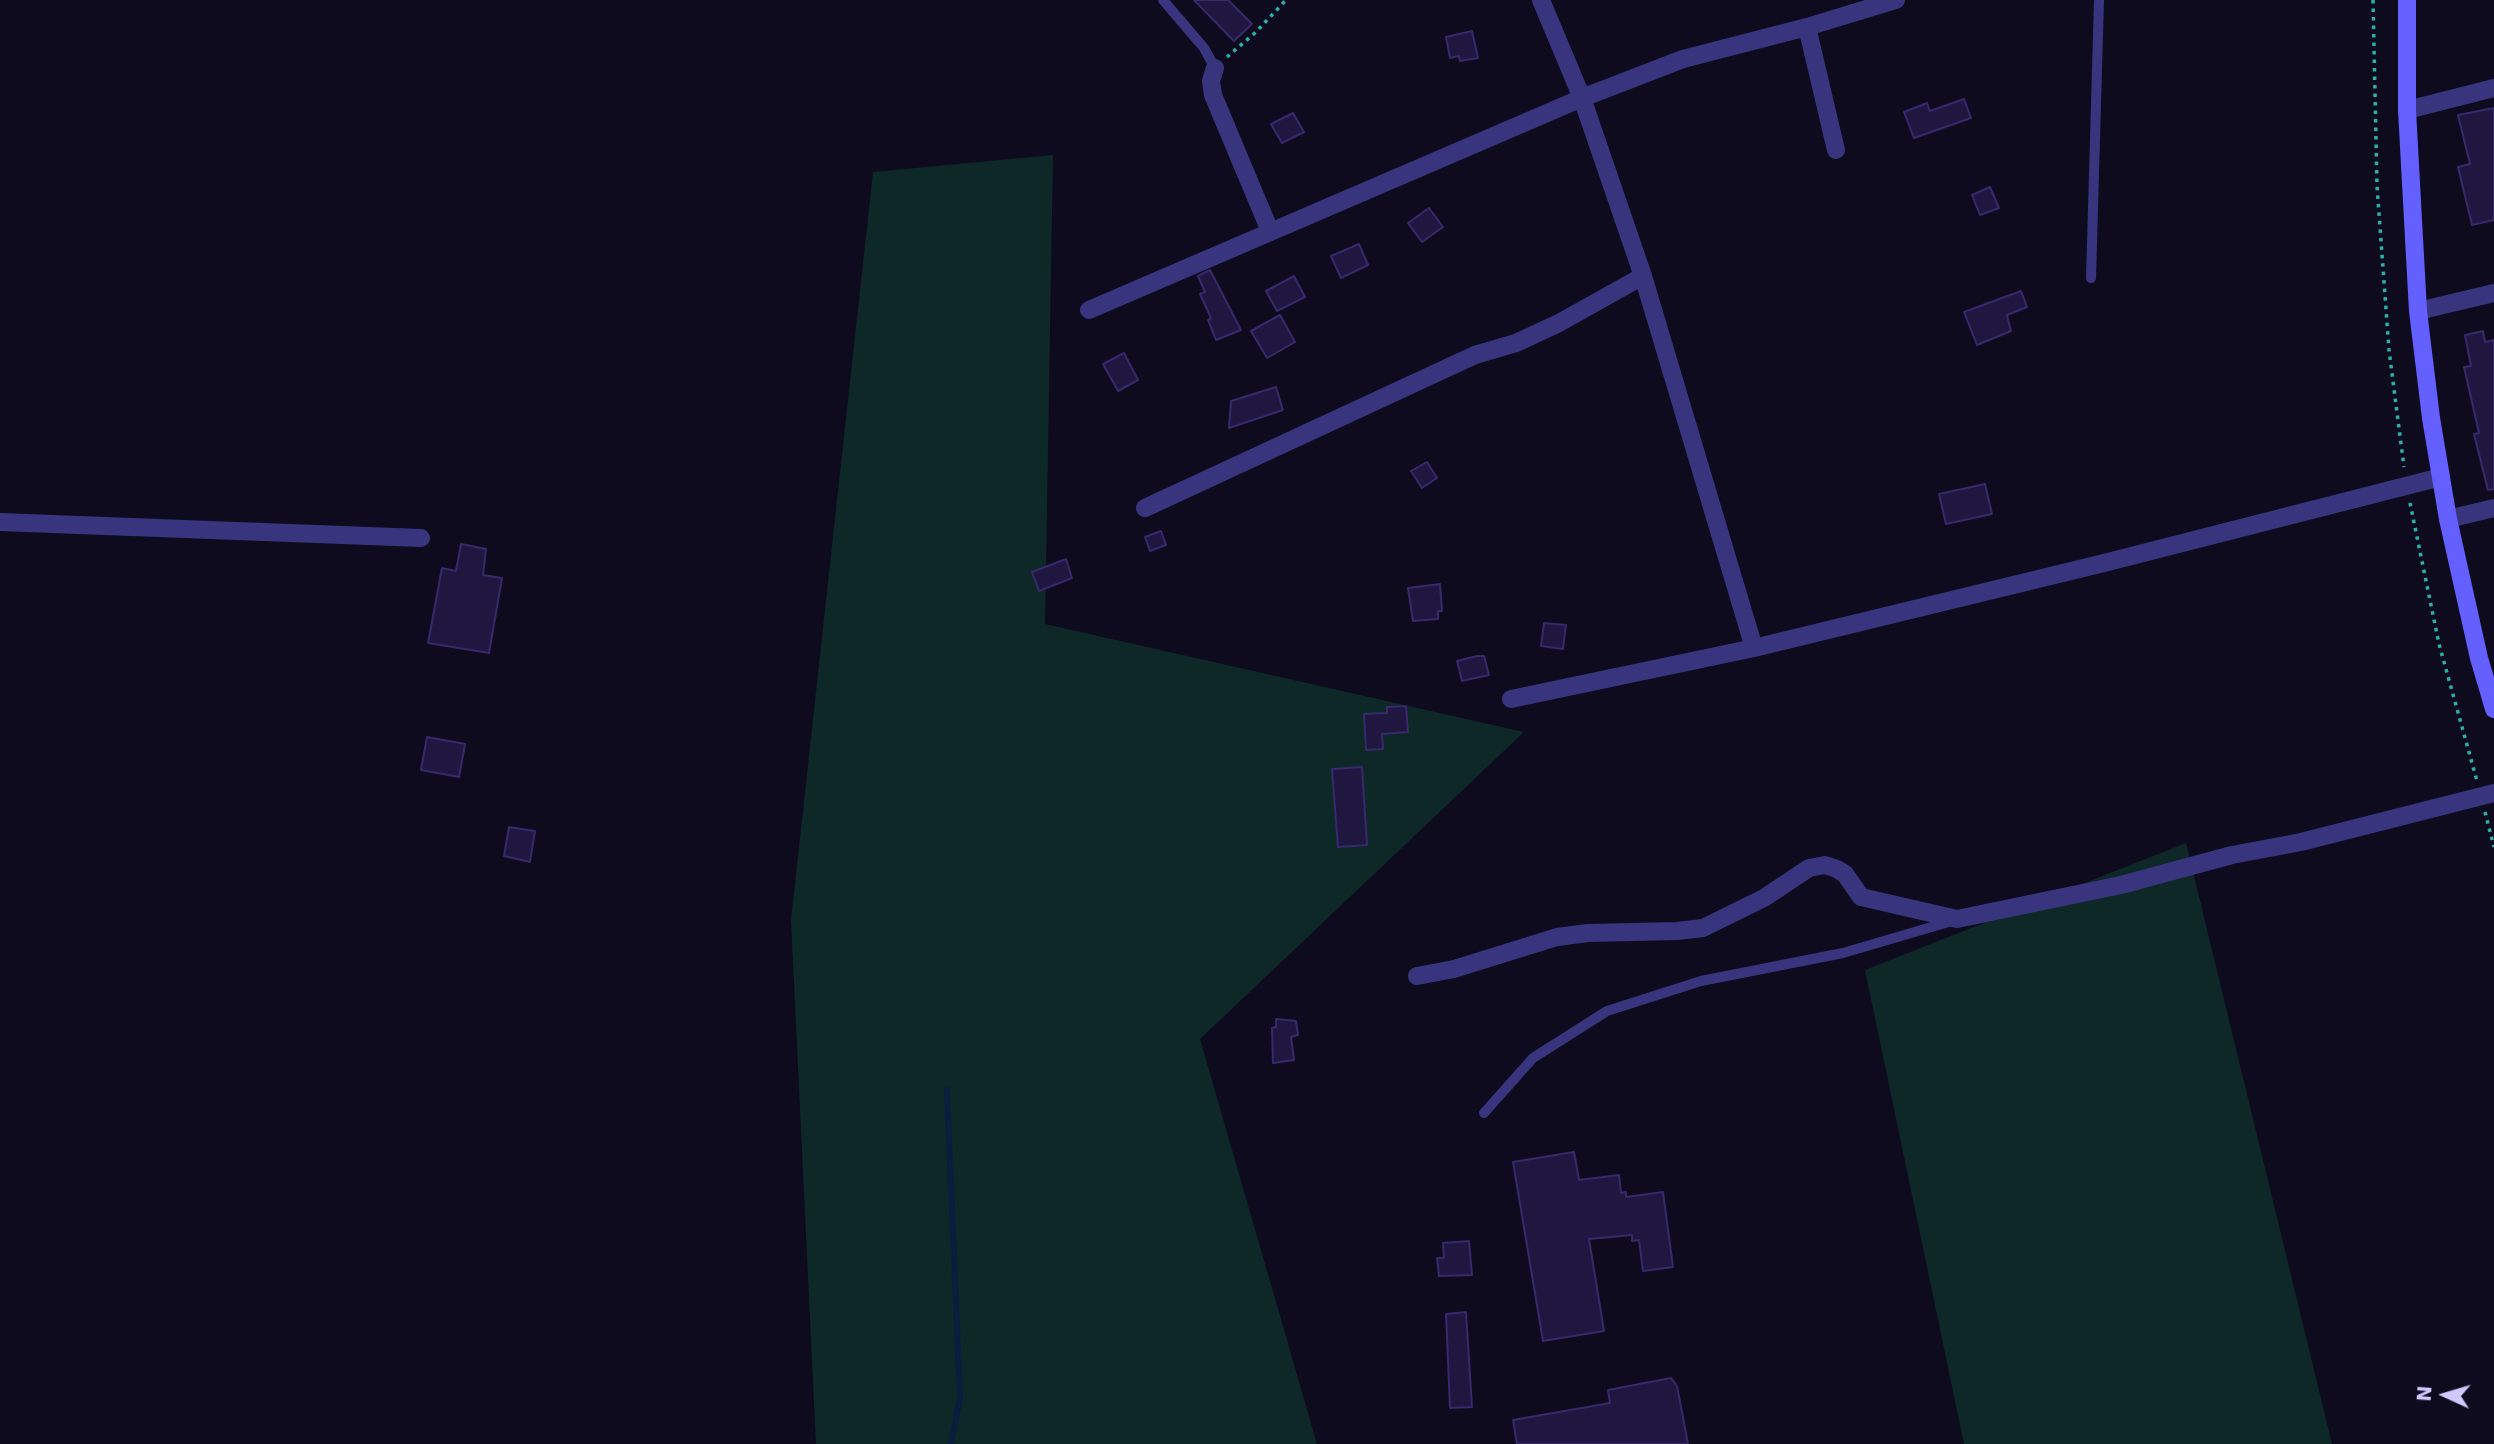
<!DOCTYPE html>
<html>
<head>
<meta charset="utf-8">
<style>
	body { margin:0 }
	#map { position:relative; width:2494px; height:1444px; overflow:hidden; background:#0f0b1e; font-family:"DejaVu Sans",sans-serif }
	canvas { display:block }
	.north { position:absolute; left:2410px; top:1360px; width:70px; height:70px; -webkit-text-stroke:5px #0f0b1e; paint-order:stroke; rotate:274deg; font-size:19px; font-weight:700; line-height:28px; text-align:center; color:#cfc9ff }
	.north::after { content:''; display:block; margin:auto; width:24px; height:32px; background:#cfc9ff; clip-path:polygon(50% 0,100% 100%,50% 72%,0 100%) }
</style>
</head>
<body>
<div id="map">
<canvas width="2494" height="1444"></canvas>
<div class="north">N</div>
</div>
<script>
const c = document.querySelector('canvas').getContext('2d');
c.lineJoin = 'round';
function fillPath(path, color) {
  c.fillStyle = color;
  c.fill(path, 'evenodd');
}
function shape(rows) {
  const path = new Path2D();
  for (const r of rows) {
    path.moveTo(r[0], r[1]);
    for (let i = 2; i < r.length; i += 2) path.lineTo(r[i], r[i + 1]);
  }
  return path;
}
function strokePath(path, color, width, dash) {
  c.strokeStyle = color;
  c.lineWidth = width;
  c.lineCap = dash ? 'butt' : 'round';
  c.setLineDash(dash || []);
  c.stroke(path);
}
fillPath(shape([
	[1053,155,1045,624,1524,732,1200,1039,1317,1444,816,1444,791,920,873,172],
	[2186,843,2332,1444,1964,1444,1865,970]
]), '#0e2827');
strokePath(shape([
	[947,1090,960,1398,951,1444]
]), '#0a1d3f', 6);
const building = shape([
	[1194,0,1228,0,1252,24,1234,41,1194,0],
	[1472,31,1478,58,1460,61,1459,56,1450,58,1446,37,1472,31],
	[1964,99,1971,118,1914,138,1904,112,1927,103,1930,111,1964,99],
	[2494,108,2494,220,2472,225,2458,167,2470,164,2458,115,2494,108],
	[1293,113,1304,132,1282,143,1271,124,1293,113],
	[1990,187,1999,208,1980,215,1972,195,1990,187],
	[1429,208,1443,227,1422,242,1408,223,1429,208],
	[1359,244,1368,265,1341,278,1331,256,1359,244],
	[1210,270,1241,330,1216,340,1208,320,1211,318,1200,294,1205,292,1198,276,1210,270],
	[1294,276,1305,297,1277,311,1266,291,1294,276],
	[2021,291,2027,307,2007,315,2011,331,1977,345,1964,312,2021,291],
	[1280,315,1295,342,1267,358,1251,331,1280,315],
	[2483,331,2485,342,2494,340,2494,489,2488,490,2474,434,2479,433,2464,367,2471,366,2465,335,2483,331],
	[1124,353,1138,380,1118,391,1103,364,1124,353],
	[1276,387,1283,410,1229,428,1231,401,1276,387],
	[1427,462,1437,478,1422,488,1411,471,1427,462],
	[1985,484,1992,514,1946,524,1939,494,1985,484],
	[1161,531,1166,545,1150,551,1145,537,1161,531],
	[461,544,486,549,483,575,502,578,489,653,428,643,442,568,456,571,461,544],
	[1066,559,1072,578,1039,591,1032,572,1066,559],
	[1440,584,1442,611,1438,611,1438,619,1413,621,1408,588,1440,584],
	[1544,623,1566,625,1563,649,1541,646,1544,623],
	[1477,656,1484,656,1489,675,1462,681,1457,661,1477,656],
	[1406,706,1408,732,1382,734,1383,749,1366,750,1364,714,1387,713,1387,707,1406,706],
	[427,737,465,744,459,777,421,770,427,737],
	[1362,767,1367,845,1338,847,1332,769,1362,767],
	[509,827,535,831,530,862,504,856,509,827],
	[1276,1019,1296,1021,1298,1035,1291,1037,1294,1060,1273,1063,1272,1028,1276,1027,1276,1019],
	[1574,1152,1579,1180,1619,1175,1621,1193,1626,1192,1626,1197,1663,1192,1673,1267,1643,1271,1639,1240,1632,1241,1632,1235,1589,1239,1604,1331,1543,1341,1513,1162,1574,1152],
	[1469,1241,1472,1275,1439,1276,1437,1258,1444,1258,1443,1243,1469,1241],
	[1466,1312,1472,1407,1450,1408,1446,1314,1466,1312],
	[1671,1378,1677,1386,1688,1444,1517,1444,1513,1420,1610,1403,1608,1390,1671,1378]
]);
fillPath(building, '#201740');
strokePath(building, '#36296c', 2);
strokePath(shape([
	[2373,0,2377,186,2389,350,2404,467],
	[1227,57,1256,32,1286,0],
	[2410,503,2439,644,2477,781],
	[2485,812,2494,847]
]), '#2ab1aa', 3.5, [3.5, 5]);
strokePath(shape([
	[1163,0,1204,48,1215,68],
	[2091,278,2099,0],
	[1484,1113,1533,1058,1607,1011,1701,981,1843,953,1952,921]
]), '#38357e', 10);
strokePath(shape([
	[1541,0,1582,98,1643,276,1754,648],
	[1807,27,1836,150],
	[1215,68,1211,81,1213,95,1270,231],
	[2407,110,2494,88],
	[1089,310,1582,98,1683,59,1807,27,1896,0],
	[2418,311,2494,293],
	[1145,508,1475,355,1516,343,1559,323,1643,276],
	[2448,519,2494,508],
	[0,522,421,538],
	[1511,699,1754,648,2104,563,2441,477],
	[1417,976,1454,969,1557,937,1588,933,1677,931,1703,928,1764,898,1809,868,1825,865,1837,869,1845,874,1861,897,1957,919,2121,885,2232,855,2301,842,2494,793]
]), '#38357e', 18);
strokePath(shape([
	[2407,0,2407,110,2418,311,2431,418,2448,519,2479,658,2494,709]
]), '#6460ff', 18);
</script>
</body>
</html>
